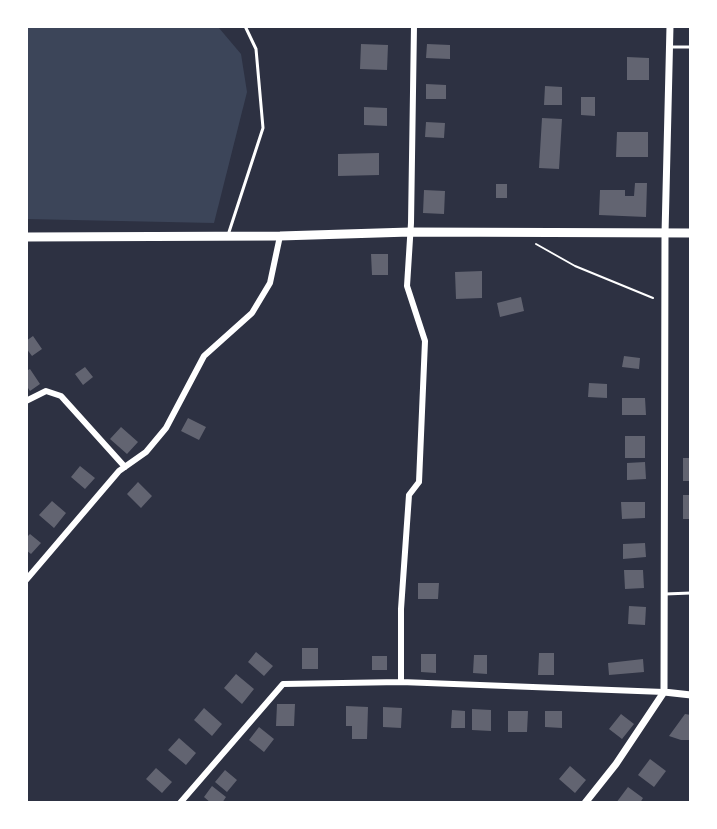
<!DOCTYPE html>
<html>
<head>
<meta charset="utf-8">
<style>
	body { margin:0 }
	#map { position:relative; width:717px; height:829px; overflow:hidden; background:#2d3142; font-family:Inter,sans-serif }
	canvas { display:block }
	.frame { position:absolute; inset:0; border:28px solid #fff; pointer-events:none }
</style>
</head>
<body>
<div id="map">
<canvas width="717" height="829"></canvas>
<div class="frame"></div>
</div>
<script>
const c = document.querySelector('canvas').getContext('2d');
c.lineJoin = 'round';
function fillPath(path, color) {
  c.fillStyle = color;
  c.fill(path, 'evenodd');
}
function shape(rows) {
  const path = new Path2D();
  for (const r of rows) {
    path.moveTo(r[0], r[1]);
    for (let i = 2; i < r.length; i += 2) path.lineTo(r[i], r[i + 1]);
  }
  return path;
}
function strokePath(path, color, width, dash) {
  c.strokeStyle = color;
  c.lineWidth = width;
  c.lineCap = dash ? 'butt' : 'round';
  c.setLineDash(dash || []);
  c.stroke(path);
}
fillPath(shape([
	[26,26,211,26,219,28,241,54,247,92,214,223,26,219]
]), '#3c4559');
fillPath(shape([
	[361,44,388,45,387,70,360,69],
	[427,44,450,45,450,59,426,58],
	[627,57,649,58,649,80,627,80],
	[426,84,446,85,446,99,426,99],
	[545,86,562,87,562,105,544,105],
	[581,97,595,97,595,116,581,115],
	[364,107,387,108,387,126,364,125],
	[542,118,562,119,559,169,539,168],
	[426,122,445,123,444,138,425,137],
	[617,132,648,132,648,157,616,157],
	[379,153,379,175,338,176,338,154],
	[635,183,647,183,646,217,599,215,600,190,625,190,625,196,634,196],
	[496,184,507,184,507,198,496,198],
	[424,190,445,191,444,214,423,213],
	[371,254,388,254,388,275,372,275],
	[482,271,482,298,456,299,455,272],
	[521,297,524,311,500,317,497,303],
	[33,336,42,349,32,356,26,348,26,341],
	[624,356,640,358,639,369,622,367],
	[85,367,93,377,83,385,75,374],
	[30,369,40,384,30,391,26,385,26,371],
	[589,383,607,384,607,398,588,397],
	[622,398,645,398,646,415,622,415],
	[188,418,206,427,199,440,181,431],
	[121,427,138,442,127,454,110,439],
	[625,436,645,436,645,458,625,458],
	[683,458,691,458,691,481,683,481],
	[645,462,646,479,627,480,627,463],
	[80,466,95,478,85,489,71,477],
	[138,482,152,496,141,508,127,494],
	[683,495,691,495,691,519,683,519],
	[52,501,66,513,54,528,39,515],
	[621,502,645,502,645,518,622,519],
	[30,534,41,543,31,554,26,550,26,538],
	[645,543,646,557,623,559,623,544],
	[624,570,643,570,644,588,625,589],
	[418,583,439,583,438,599,418,599],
	[629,606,646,607,645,625,628,624],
	[302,648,318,648,318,669,302,669],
	[256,652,273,666,264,676,248,662],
	[539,653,554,653,554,675,538,675],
	[421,654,436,654,436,673,421,672],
	[474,655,487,655,487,674,473,673],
	[372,656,387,656,387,670,372,670],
	[643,659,644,672,609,675,608,663],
	[236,674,254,689,242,704,224,688],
	[277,704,295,704,294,726,276,726],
	[346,706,368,707,367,739,352,739,352,726,346,726],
	[383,707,402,708,401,728,383,727],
	[204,708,222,724,212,736,194,720],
	[472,709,491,710,491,731,472,730],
	[452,710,465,711,465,728,451,728],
	[508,711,528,711,527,732,508,732],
	[545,711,562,711,562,728,545,727],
	[621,714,634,724,622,739,609,729],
	[685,714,691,715,691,740,681,740,669,736],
	[259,727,274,739,264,752,249,740],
	[179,738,196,753,186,765,168,750],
	[650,759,666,771,654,787,638,775],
	[570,766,586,780,575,793,559,779],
	[156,768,172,782,162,793,146,779],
	[225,770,237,780,227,792,215,782],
	[212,786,226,797,222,803,211,803,204,797],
	[628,787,643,798,640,803,616,803]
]), '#626471');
strokePath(shape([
	[536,244,575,266,653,298]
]), '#fff', 2);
strokePath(shape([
	[670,47,691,47],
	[229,232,263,128,256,49,245,26],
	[665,594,691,593]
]), '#fff', 3);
strokePath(shape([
	[26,401,46,391,61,396,125,467],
	[26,580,119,471,146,452,166,428,204,356,252,313,270,283,280,236],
	[401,682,401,609,409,495,419,482,425,341,407,286,411,223,414,26],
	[180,803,283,684,401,682,664,692]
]), '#fff', 6);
strokePath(shape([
	[664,692,691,695],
	[585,803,616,764,664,692,665,234,670,26]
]), '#fff', 7);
strokePath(shape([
	[26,237,280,236,410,232,691,233]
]), '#fff', 9);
</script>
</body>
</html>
